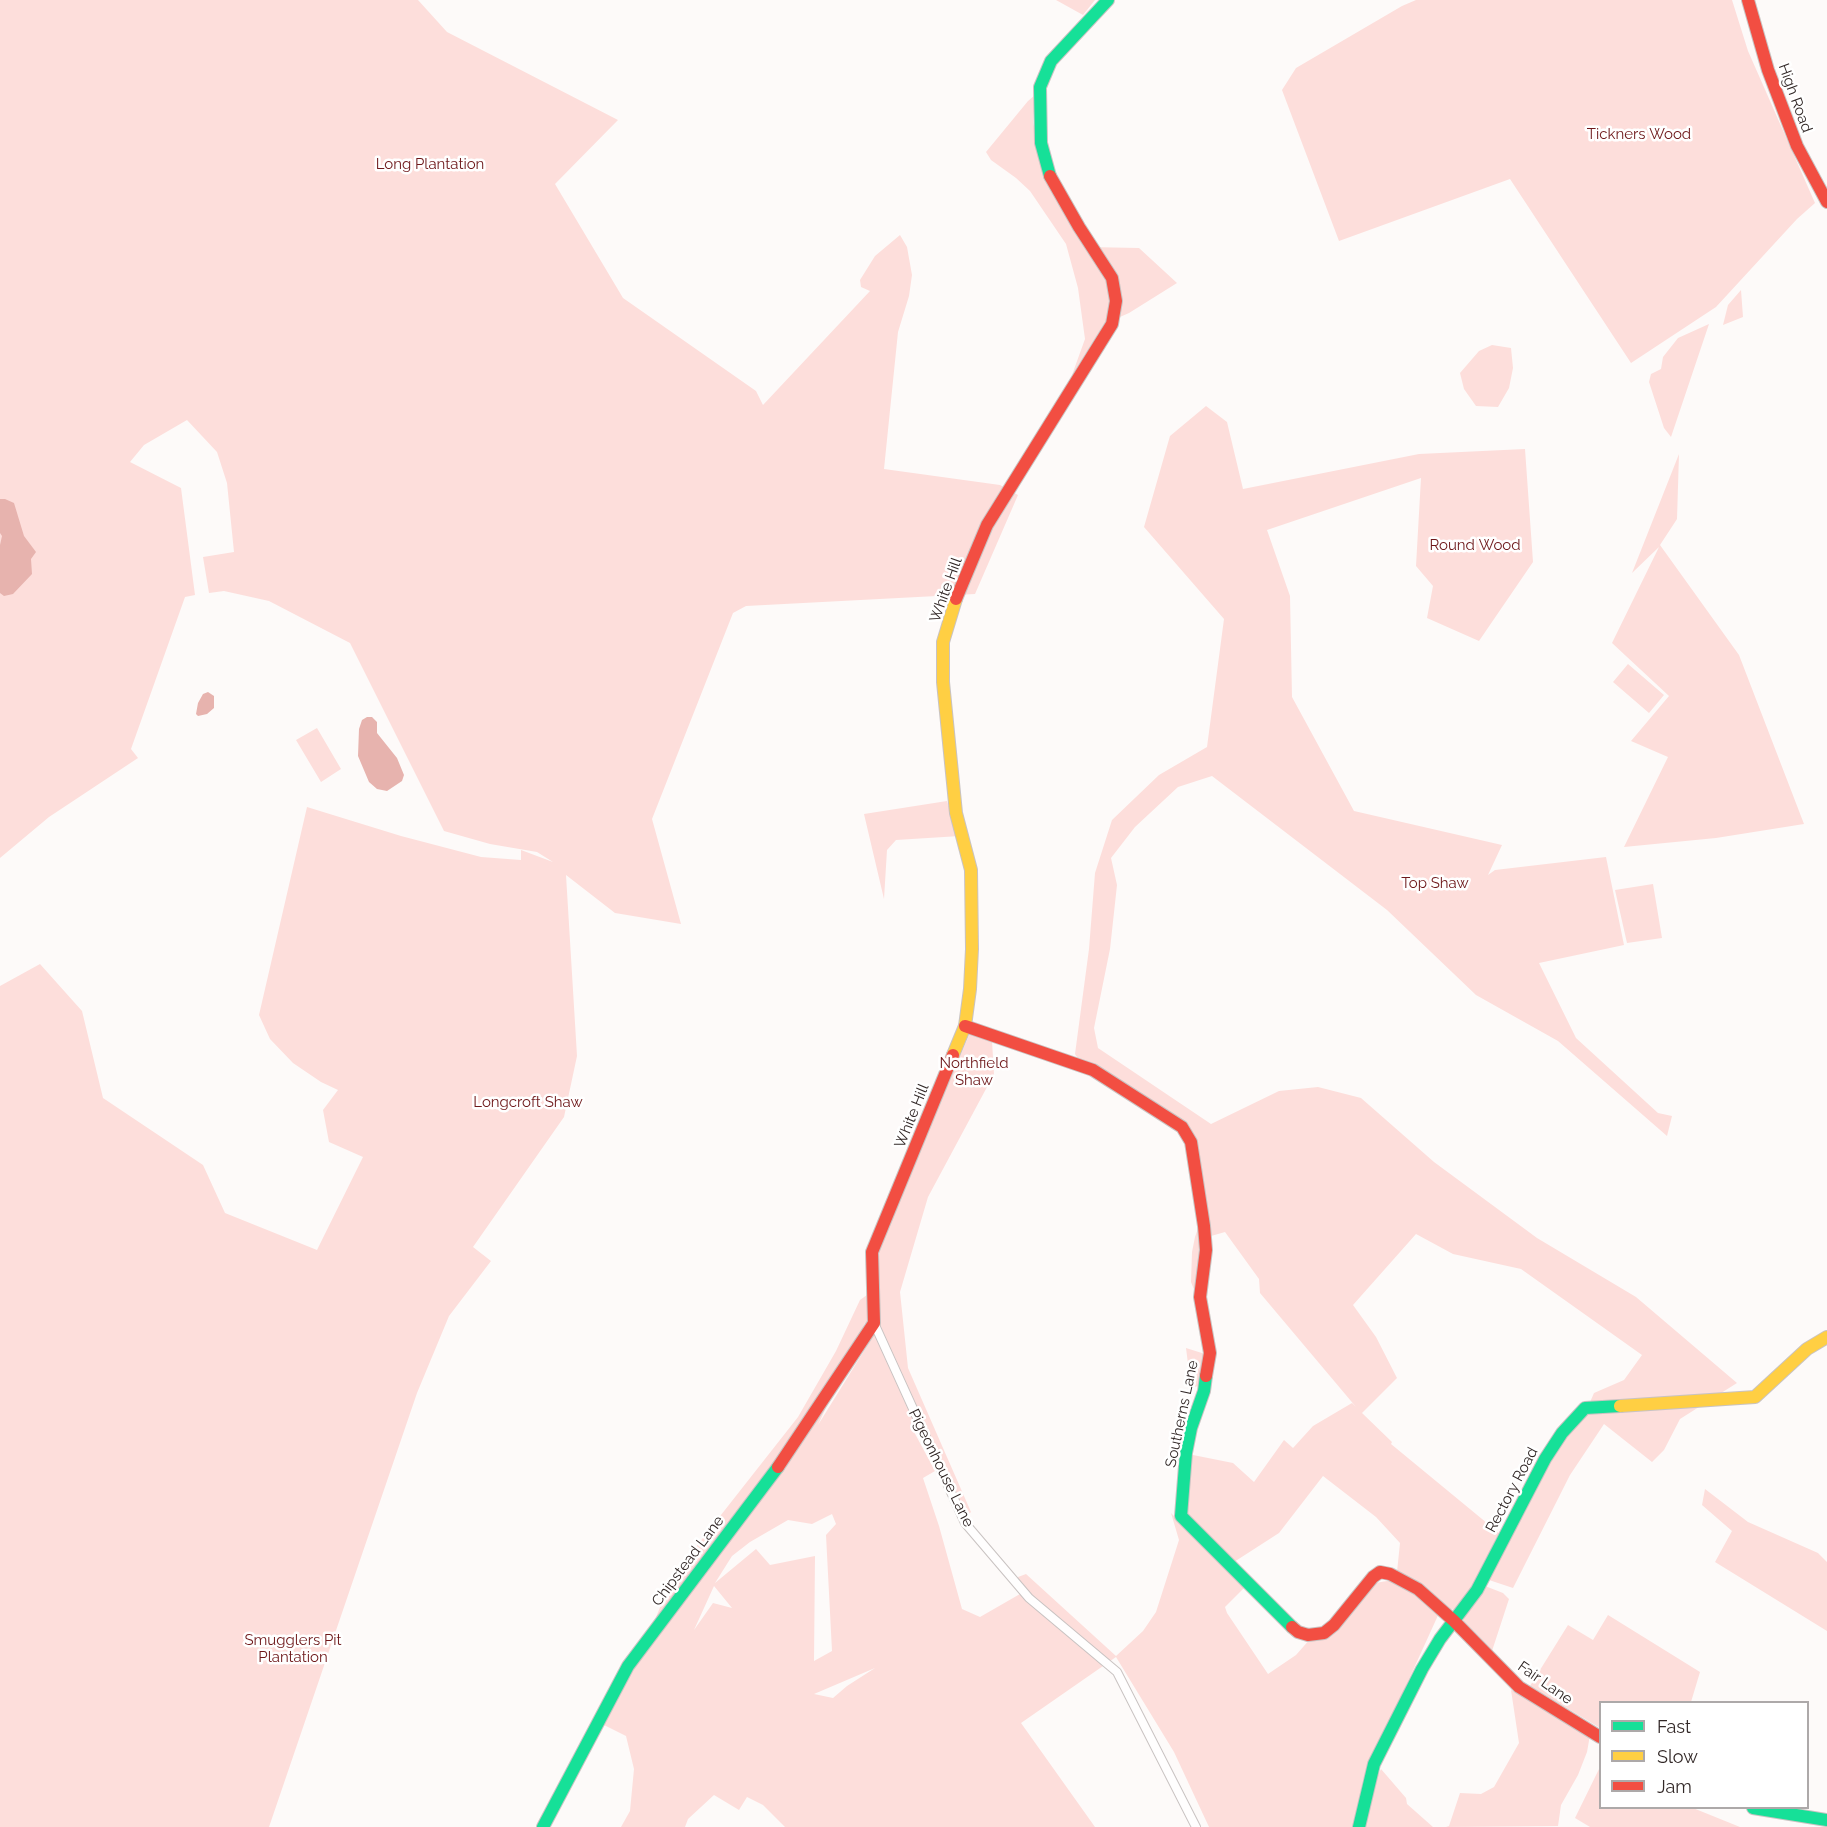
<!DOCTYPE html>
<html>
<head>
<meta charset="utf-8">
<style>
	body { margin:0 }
	#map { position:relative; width:1827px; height:1827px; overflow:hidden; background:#fdfaf9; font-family:Raleway,sans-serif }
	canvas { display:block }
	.legend { position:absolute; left:1599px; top:1701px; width:210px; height:108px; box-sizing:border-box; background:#fff; border:2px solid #ada9a9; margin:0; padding:8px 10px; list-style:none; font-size:18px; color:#322827 }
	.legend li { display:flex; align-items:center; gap:12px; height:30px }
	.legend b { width:30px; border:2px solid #ada9a9 }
</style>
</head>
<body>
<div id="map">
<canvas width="1827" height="1827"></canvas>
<ul class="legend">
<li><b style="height:8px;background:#16e098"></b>Fast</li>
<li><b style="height:8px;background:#ffcf43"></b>Slow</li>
<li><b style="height:8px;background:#f24e42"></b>Jam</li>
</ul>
</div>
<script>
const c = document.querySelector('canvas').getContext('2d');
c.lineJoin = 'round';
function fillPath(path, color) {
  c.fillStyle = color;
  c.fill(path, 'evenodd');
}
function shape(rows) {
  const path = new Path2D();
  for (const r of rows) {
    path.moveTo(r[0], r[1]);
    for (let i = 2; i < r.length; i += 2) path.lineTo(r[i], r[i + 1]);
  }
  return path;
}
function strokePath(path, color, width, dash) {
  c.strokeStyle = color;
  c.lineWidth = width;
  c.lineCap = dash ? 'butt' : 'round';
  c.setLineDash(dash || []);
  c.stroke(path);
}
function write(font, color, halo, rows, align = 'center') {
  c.font = font + ' Raleway,sans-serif';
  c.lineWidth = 5;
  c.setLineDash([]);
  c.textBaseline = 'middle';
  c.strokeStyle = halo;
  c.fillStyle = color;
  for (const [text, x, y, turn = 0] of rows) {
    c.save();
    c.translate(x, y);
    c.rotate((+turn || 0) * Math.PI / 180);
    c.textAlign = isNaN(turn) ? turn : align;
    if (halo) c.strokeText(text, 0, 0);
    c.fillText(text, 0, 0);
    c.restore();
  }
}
fillPath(shape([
	[0,0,418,0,447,32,618,120,555,184,623,298,756,391,763,405,870,291,861,287,860,280,875,256,900,235,907,247,912,275,909,296,898,332,884,469,1000,485,1018,495,975,594,746,606,733,613,652,819,681,924,615,913,566,875,577,1056,564,1117,473,1247,491,1261,449,1316,417,1393,269,1827,0,1827,0,986,40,964,82,1011,103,1098,203,1165,225,1213,317,1250,363,1157,329,1142,323,1110,338,1090,321,1082,293,1063,270,1039,259,1015,307,807,401,836,481,857,521,860,521,850,553,862,537,852,490,844,444,831,350,643,269,601,224,591,209,593,203,557,234,552,227,483,217,452,187,420,144,445,130,462,181,488,195,595,185,597,131,749,138,758,49,817,0,858],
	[1056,0,1095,0,1083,15],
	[1416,0,1732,0,1748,51,1815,203,1797,219,1716,307,1631,363,1510,179,1339,241,1282,90,1296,68,1402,6],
	[1035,95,1033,122,1042,168,1088,247,1139,248,1177,283,1129,313,1104,324,1072,375,1085,339,1078,288,1066,244,1030,191,1016,178,991,160,986,152,1028,101],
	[1741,290,1743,317,1723,325,1728,305],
	[1709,324,1671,437,1664,428,1649,382,1651,374,1661,369,1663,357,1678,338],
	[1492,345,1511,348,1513,368,1509,388,1498,407,1476,406,1464,389,1460,373,1479,351],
	[1206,406,1227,422,1243,489,1419,454,1525,449,1533,562,1479,641,1427,618,1433,586,1416,566,1421,478,1267,530,1290,596,1292,697,1354,811,1502,845,1488,875,1495,870,1606,857,1624,945,1539,963,1576,1038,1658,1113,1672,1116,1667,1136,1558,1041,1476,995,1387,910,1212,776,1178,787,1135,827,1111,858,1117,885,1110,949,1094,1028,1098,1048,1211,1124,1279,1091,1318,1087,1361,1098,1434,1162,1537,1238,1636,1297,1737,1383,1680,1419,1664,1450,1652,1462,1604,1424,1570,1475,1513,1588,1489,1580,1487,1577,1518,1517,1522,1518,1560,1444,1584,1416,1594,1393,1624,1380,1642,1355,1521,1269,1453,1254,1416,1234,1353,1305,1376,1337,1397,1378,1362,1413,1392,1442,1391,1444,1499,1533,1468,1594,1455,1610,1449,1609,1428,1589,1397,1572,1400,1543,1376,1517,1323,1476,1279,1533,1234,1562,1185,1514,1188,1454,1233,1463,1254,1482,1284,1440,1293,1448,1313,1426,1352,1403,1356,1407,1260,1293,1259,1279,1225,1232,1211,1236,1179,1121,1081,1064,1075,1054,1089,949,1095,873,1112,820,1159,775,1207,747,1224,619,1144,527,1170,436],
	[1679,454,1677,519,1660,545,1739,655,1804,824,1716,838,1624,847,1668,757,1631,741,1669,696,1612,643,1659,547,1632,573],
	[1628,664,1664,695,1649,713,1613,682],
	[317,728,341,769,321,782,296,740],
	[947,801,960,836,896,840,887,850,884,899,864,814],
	[1653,884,1662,938,1627,943,1615,890],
	[970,1033,992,1041,994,1074,928,1197,900,1292,908,1368,971,1512,967,1516,936,1450,913,1430,935,1471,923,1478,939,1526,962,1609,980,1617,1020,1594,1018,1577,1026,1574,1116,1656,1143,1631,1156,1612,1179,1540,1171,1513,1244,1588,1225,1607,1227,1613,1268,1674,1296,1655,1311,1638,1375,1583,1393,1580,1440,1611,1363,1780,1354,1827,1209,1827,1174,1752,1116,1657,1021,1723,1095,1827,785,1827,763,1805,747,1797,739,1810,714,1795,688,1819,685,1827,621,1827,630,1811,634,1769,626,1736,602,1724,637,1663,673,1576,798,1417,836,1351,860,1300,878,1287,876,1253],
	[865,1323,872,1338,818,1425],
	[832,1514,836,1524,826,1535,832,1651,814,1661,815,1556,770,1565,756,1549,715,1583,732,1556,750,1542,788,1520,812,1524],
	[714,1586,732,1608,713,1603,694,1630],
	[875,1668,847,1686,833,1698,814,1694],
	[1201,1220,1201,1242,1195,1292,1191,1282,1192,1252,1195,1237],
	[1186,1348,1205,1354,1202,1386,1191,1387],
	[1705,1489,1748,1522,1818,1553,1827,1562,1827,1631,1715,1562,1732,1531,1702,1505],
	[1485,1586,1503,1593,1509,1599,1491,1654,1463,1625,1464,1617],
	[1608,1615,1700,1672,1691,1702,1600,1702,1600,1728,1530,1686,1568,1625,1593,1640],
	[1511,1690,1590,1735,1587,1752,1578,1775,1561,1805,1558,1826,1446,1827,1449,1826,1460,1793,1481,1794,1494,1787,1519,1743],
	[1600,1767,1600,1808,1693,1808,1740,1827,1590,1827,1575,1818],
	[1381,1769,1406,1798,1407,1804,1433,1827,1365,1827,1377,1777]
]), '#fddedb');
fillPath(shape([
	[0,499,5,499,14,503,24,536,36,552,31,559,32,574,13,594,4,596,0,593,0,545,2,536,0,533],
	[208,692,214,696,214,708,207,714,198,716,196,714,198,703,203,694],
	[367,717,372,717,377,722,377,733,397,758,404,775,402,781,387,791,377,789,369,782,358,756,359,729,362,720]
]), '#e7b3ae');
const street = shape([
	[874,1323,965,1523,1029,1598,1117,1672,1196,1827]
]);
const fast = shape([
	[1050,176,1041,143,1040,87,1051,61,1108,0],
	[1206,1376,1204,1391,1191,1428,1186,1453,1181,1516,1292,1627],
	[1753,1808,1827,1820],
	[543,1827,628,1666,778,1467],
	[1359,1827,1374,1764,1422,1669,1440,1639,1477,1590,1545,1459,1562,1433,1585,1408,1620,1406]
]);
const slow = shape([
	[953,1055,965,1026,970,989,972,949,971,870,956,813,943,682,943,642,956,599],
	[1620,1406,1755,1397,1807,1349,1827,1337]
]);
const jam = shape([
	[1748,0,1768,70,1797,146,1827,202],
	[956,599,987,525,1112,324,1116,301,1112,278,1079,227,1050,176],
	[965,1026,1093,1070,1182,1127,1191,1142,1204,1226,1206,1250,1200,1297,1210,1353,1206,1376],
	[778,1467,874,1323,872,1252,953,1055],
	[1292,1627,1298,1632,1308,1635,1324,1633,1334,1625,1373,1577,1380,1572,1390,1574,1418,1589,1454,1621,1519,1687,1600,1737]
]);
strokePath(street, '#c9c3c2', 10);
strokePath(fast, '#c9c3c2', 14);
strokePath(slow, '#c9c3c2', 14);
strokePath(jam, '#c9c3c2', 14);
strokePath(street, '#fffefe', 8);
strokePath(fast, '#16e098', 12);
strokePath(slow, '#ffcf43', 12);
strokePath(jam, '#f24e42', 12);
write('15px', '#322827', '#fff', [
	["High Road",1795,98,70],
	["White Hill",946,590,-70],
	["White Hill",912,1116,-68],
	["Southerns Lane",1182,1414,-78],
	["Pigeonhouse Lane",941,1468,64],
	["Rectory Road",1512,1490,-62],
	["Chipstead Lane",688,1561,-53],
	["Fair Lane",1545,1683,35]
]);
write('15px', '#6e181a', '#fff', [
	["Tickners Wood",1639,134],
	["Long Plantation",430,164],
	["Round Wood",1475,545],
	["Top Shaw",1435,883],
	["Northfield",974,1063],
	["Shaw",974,1080],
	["Longcroft Shaw",528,1102],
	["Smugglers Pit",293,1640],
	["Plantation",293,1657]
]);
</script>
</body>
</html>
